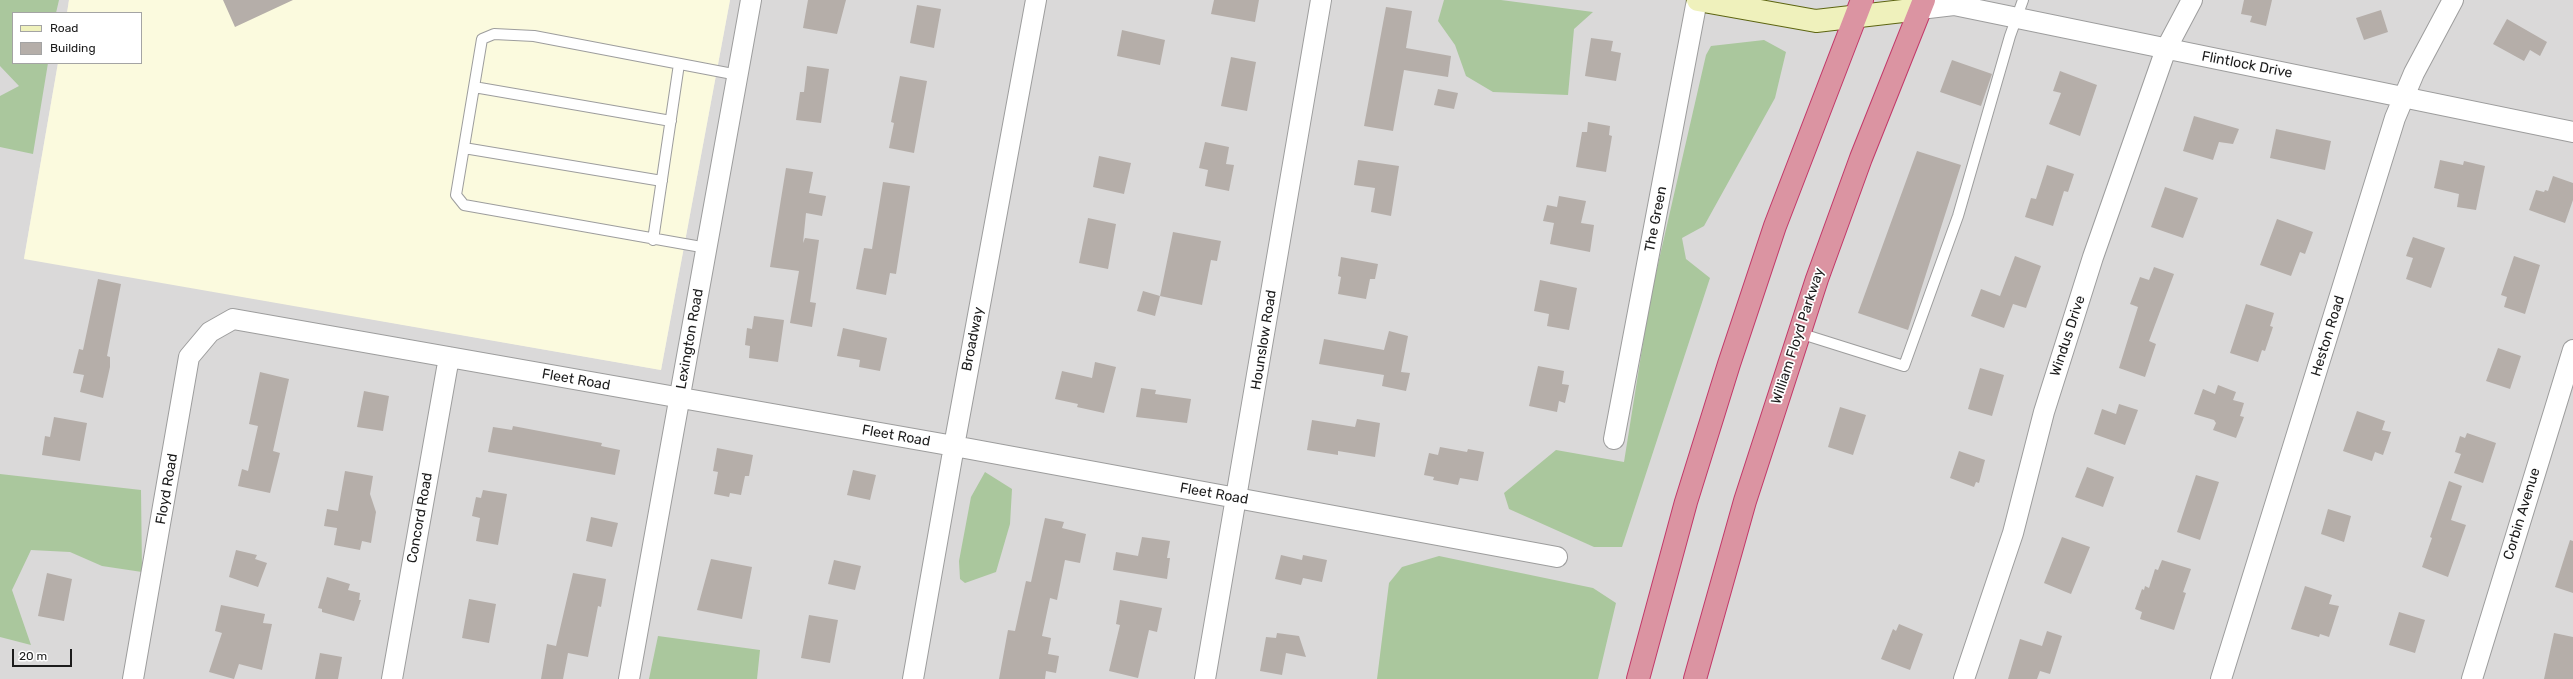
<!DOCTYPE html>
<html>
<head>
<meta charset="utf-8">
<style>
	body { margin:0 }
	#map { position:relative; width:2573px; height:679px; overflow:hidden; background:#ece9e3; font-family:Rubik,sans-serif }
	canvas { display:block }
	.legend { position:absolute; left:12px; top:12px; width:130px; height:52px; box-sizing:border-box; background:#fff; border:1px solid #a4a4a4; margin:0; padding:5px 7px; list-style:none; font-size:12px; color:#1c1c1c }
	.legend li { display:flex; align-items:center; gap:8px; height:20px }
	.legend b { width:20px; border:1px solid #a4a4a4 }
	.scale { position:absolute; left:12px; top:649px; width:60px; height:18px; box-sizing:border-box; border:2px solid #1c1c1c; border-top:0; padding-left:5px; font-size:12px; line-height:14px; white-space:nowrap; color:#1c1c1c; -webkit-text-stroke:3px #fff; paint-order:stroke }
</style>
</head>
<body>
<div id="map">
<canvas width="2573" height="679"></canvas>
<ul class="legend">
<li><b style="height:5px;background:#eff1bc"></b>Road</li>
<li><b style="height:11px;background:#b5aea9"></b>Building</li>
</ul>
<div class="scale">20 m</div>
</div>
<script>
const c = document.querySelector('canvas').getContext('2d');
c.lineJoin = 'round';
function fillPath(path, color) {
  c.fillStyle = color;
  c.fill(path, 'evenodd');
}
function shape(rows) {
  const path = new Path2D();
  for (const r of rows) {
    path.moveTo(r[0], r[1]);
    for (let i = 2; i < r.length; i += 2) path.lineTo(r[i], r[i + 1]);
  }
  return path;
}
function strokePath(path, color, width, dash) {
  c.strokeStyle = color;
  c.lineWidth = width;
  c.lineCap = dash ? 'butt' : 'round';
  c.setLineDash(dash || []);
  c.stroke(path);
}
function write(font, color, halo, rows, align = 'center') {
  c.font = font + ' Rubik,sans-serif';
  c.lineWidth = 3.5;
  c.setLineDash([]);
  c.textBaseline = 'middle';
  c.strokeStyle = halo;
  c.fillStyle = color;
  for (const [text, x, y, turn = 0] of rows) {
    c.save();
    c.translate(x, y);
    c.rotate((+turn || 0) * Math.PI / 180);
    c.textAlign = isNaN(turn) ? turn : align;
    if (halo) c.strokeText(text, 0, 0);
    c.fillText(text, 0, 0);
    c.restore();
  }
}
fillPath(shape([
	[0,0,69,0,67,13,13,13,13,63,58,63,24,258,661,370,730,0,2573,0,2573,679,0,679]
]), '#dad9d9');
fillPath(shape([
	[69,0,730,0,661,370,24,259,58,63,141,63,141,13,67,13]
]), '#fbfade');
fillPath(shape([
	[0,0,59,0,56,13,13,13,13,63,48,63,33,154,0,147,0,96,19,86,0,66],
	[1444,0,1501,0,1593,12,1574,29,1568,95,1493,92,1466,76,1455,45,1438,21],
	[1764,40,1786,52,1775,98,1704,226,1682,238,1686,259,1710,278,1622,547,1594,547,1509,509,1504,493,1556,450,1624,462,1650,299,1706,55,1711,46],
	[985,472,1012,489,1010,524,996,572,965,583,960,579,959,561,971,497],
	[0,474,141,490,142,572,102,566,70,552,31,550,12,590,31,645,0,637],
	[1439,556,1593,588,1616,603,1598,679,1377,679,1389,583,1402,567],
	[658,636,760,650,757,679,649,679]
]), '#aac79d');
fillPath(shape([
	[223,0,293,0,235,27],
	[808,0,846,0,837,34,803,28],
	[1214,0,1259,0,1255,22,1211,14],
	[2244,0,2272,0,2266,26,2250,22,2252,16,2241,14],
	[917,5,941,9,934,48,910,43],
	[1386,7,1412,11,1406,48,1451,56,1448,77,1404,70,1393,131,1364,126],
	[2381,10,2388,32,2364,40,2356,18],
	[2507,19,2547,42,2540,56,2530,50,2524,61,2493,44],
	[1122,30,1165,40,1160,65,1117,56],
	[1591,38,1613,41,1611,51,1621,53,1616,81,1585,76],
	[1231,57,1256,62,1247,111,1221,106],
	[1952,60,1992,74,1981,106,1940,92],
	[807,66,829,69,821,123,796,120,800,92,804,92],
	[2060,71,2097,85,2080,136,2049,124,2061,93,2053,91],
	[900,76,927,81,914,153,889,148,894,123,891,122],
	[1438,89,1458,93,1454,109,1434,105],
	[2194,116,2239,129,2233,144,2219,142,2213,160,2183,151],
	[1588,122,1610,126,1609,135,1612,136,1606,172,1576,167,1582,132,1587,132],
	[2276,129,2331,141,2325,170,2270,158],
	[1205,142,1229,147,1226,164,1234,165,1229,191,1205,186,1208,170,1199,168],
	[1917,151,1961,165,1908,330,1858,313],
	[1099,156,1131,163,1124,194,1093,187],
	[1358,160,1399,166,1391,216,1371,212,1375,188,1354,185],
	[2440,160,2463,165,2464,161,2485,166,2476,210,2457,207,2459,194,2434,188],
	[2047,165,2074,174,2068,192,2064,191,2053,226,2025,217,2031,198,2036,199],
	[786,168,813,172,809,193,826,196,822,216,806,213,803,243,805,238,819,240,810,302,816,303,812,327,790,323,799,271,770,267],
	[2553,176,2573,183,2573,200,2565,223,2529,210,2536,190,2544,192,2545,190,2548,191],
	[883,182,910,186,896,274,890,273,886,295,856,289,864,248,872,249],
	[2165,187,2198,198,2183,238,2151,227],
	[1559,196,1586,201,1581,223,1594,225,1590,252,1550,244,1554,223,1543,221,1547,205,1557,207],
	[1088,218,1116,224,1108,269,1079,263],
	[2277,219,2313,232,2305,254,2300,252,2291,276,2260,265],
	[1173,232,1221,241,1217,261,1211,260,1202,305,1160,296,1155,316,1137,311,1143,291,1160,296],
	[2413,237,2445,248,2431,288,2406,279,2413,258,2406,256],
	[2015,256,2041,266,2026,308,2013,304,2004,328,1971,316,1981,289,2000,296],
	[2514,256,2540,265,2525,314,2504,307,2507,297,2501,295],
	[1341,257,1378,264,1375,279,1370,279,1366,299,1338,294,1341,277,1338,276],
	[2154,267,2174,274,2149,341,2156,344,2145,377,2119,368,2138,307,2130,304,2140,277,2149,280],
	[98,279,121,284,107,356,110,357,110,367,103,398,80,392,84,375,73,373,79,349,83,350],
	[1540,280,1577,288,1569,330,1547,326,1549,314,1534,311],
	[2246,304,2274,313,2270,326,2273,327,2265,351,2262,350,2258,362,2230,353],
	[754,316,784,320,778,362,749,358,750,346,745,345,747,328,752,329],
	[843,328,887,338,880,371,859,367,860,360,837,356],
	[1389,331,1408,336,1401,372,1410,373,1406,391,1382,386,1384,375,1319,364,1324,339,1384,350],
	[2498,348,2521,356,2510,389,2486,381],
	[1095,362,1116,367,1104,413,1077,407,1078,404,1055,399,1062,371,1092,378],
	[1538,366,1564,371,1562,384,1569,385,1565,403,1559,401,1557,412,1529,406],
	[1980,368,2004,375,1992,416,1968,409],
	[260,372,289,379,273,451,280,453,270,493,238,486,242,469,248,471,258,426,249,424],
	[2218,385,2236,392,2233,400,2244,403,2240,416,2244,417,2236,438,2213,430,2216,423,2214,420,2194,414,2203,389,2215,394],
	[1141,388,1156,390,1155,394,1191,399,1187,423,1136,417],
	[364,391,389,396,383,431,357,427],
	[2119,404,2138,410,2125,445,2094,434,2102,409,2116,414],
	[1840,407,1866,415,1853,455,1828,447],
	[2357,411,2385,421,2382,430,2391,432,2383,455,2375,452,2372,461,2343,451],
	[54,417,87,423,80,461,42,455,45,436,50,437],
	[1357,419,1380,423,1375,457,1338,451,1338,455,1307,450,1312,420,1355,427],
	[513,426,602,443,601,446,620,450,615,475,488,452,493,427,512,430],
	[2467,433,2496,443,2483,483,2454,473,2461,454,2455,452,2460,436,2465,438],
	[1440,447,1467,452,1468,449,1484,452,1478,481,1460,478,1458,485,1433,480,1434,477,1424,475,1429,453,1438,455],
	[717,448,753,455,749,476,745,476,741,495,730,493,729,497,714,494,718,472,713,471],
	[1959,451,1985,460,1979,483,1976,482,1974,487,1950,478],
	[2087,467,2114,477,2103,507,2075,497],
	[853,470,876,475,870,500,847,495],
	[345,471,373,476,370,494,376,512,371,543,362,541,360,550,334,545,337,528,324,526,327,509,338,511],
	[2196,475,2219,482,2200,540,2177,532],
	[2449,481,2462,486,2451,520,2466,525,2448,577,2422,567,2432,538,2430,537],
	[483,490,507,494,498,545,476,541,480,518,472,516,476,497,481,498],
	[2328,509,2351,516,2344,542,2321,534],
	[591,517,618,523,612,547,586,541],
	[1045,518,1064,522,1062,528,1086,534,1080,563,1065,560,1057,600,1050,598,1042,636,1051,638,1048,654,1059,656,1056,673,1046,671,1045,679,999,679,1008,630,1015,631,1026,581,1031,582],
	[1142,537,1170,541,1167,558,1170,558,1167,579,1113,570,1116,552,1138,556],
	[2062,537,2090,547,2071,594,2044,583],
	[2570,540,2573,541,2573,593,2555,587],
	[236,550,257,555,255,559,267,563,258,587,229,577],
	[1281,555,1302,560,1303,555,1327,560,1322,582,1303,578,1301,585,1275,579],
	[711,559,752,567,742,619,697,610],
	[834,560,861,566,855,590,828,584],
	[2162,560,2191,569,2183,592,2186,593,2174,630,2140,619,2142,612,2135,609,2142,589,2144,590,2145,586,2149,588,2155,569,2158,570],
	[47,573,72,579,64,621,38,616],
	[573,573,606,579,601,607,598,606,588,657,568,653,563,679,541,679,547,644,556,646],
	[327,577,350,584,348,590,360,593,359,600,361,600,354,621,322,612,322,609,318,608],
	[2305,586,2332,595,2329,604,2339,606,2329,637,2320,634,2319,637,2291,629],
	[469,599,496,604,489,643,462,638],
	[1120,600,1162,608,1157,632,1149,630,1138,678,1109,671,1120,625,1116,624],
	[221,605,265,614,263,623,272,624,262,670,239,664,234,679,209,672,222,633,215,631],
	[2399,612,2425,620,2415,653,2389,645],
	[809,615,838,620,830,663,801,658],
	[1899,624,1923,634,1910,670,1881,659,1893,629,1896,631],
	[2047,631,2062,636,2050,674,2040,671,2037,679,2008,679,2020,639,2042,646],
	[1277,633,1299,636,1306,657,1286,653,1282,675,1260,671,1266,637,1276,638],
	[2554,633,2573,637,2573,679,2544,679],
	[320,653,342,657,338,679,315,679]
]), '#b5aea9');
const lane = shape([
	[474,87,671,121],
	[464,148,662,181],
	[653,240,679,64],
	[707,248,464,205,456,195,482,39,494,34,534,36,738,75],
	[1799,333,1904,366,1958,216,2010,36,2023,0]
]);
const street = shape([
	[1920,9,1954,5,2573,132],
	[1614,439,1697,0],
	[133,679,189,357,210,332,233,319,954,446,1557,557],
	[392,679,449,357],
	[629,679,751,0],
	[913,679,954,446,1036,0],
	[1205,679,1321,0],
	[1964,679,2013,533,2044,412,2093,257,2166,49,2192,0],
	[2221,679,2395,118,2414,73,2453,0],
	[2472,679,2573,350]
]);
const secondary = shape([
	[1698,0,1816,21,1920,9]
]);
const highway = shape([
	[1638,679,1686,502,1729,364,1775,226,1862,0],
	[1695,679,1745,501,1817,279,1861,158,1924,0]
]);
strokePath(lane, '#9d9d9d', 12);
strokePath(street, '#9d9d9d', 22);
strokePath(secondary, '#5d6511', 24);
strokePath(highway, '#c23969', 24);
strokePath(lane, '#fff', 10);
strokePath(street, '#fff', 20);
strokePath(secondary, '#eff1bc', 22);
strokePath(highway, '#db94a2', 22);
write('14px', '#1c1c1c', '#fff', [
	["Flintlock Drive",2247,65,11],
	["The Green",1656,219,-79],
	["William Floyd Parkway",1798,336,-72],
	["Windus Drive",2068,336,-72],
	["Heston Road",2328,336,-73],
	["Lexington Road",690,339,-80],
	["Broadway",973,339,-79],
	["Hounslow Road",1264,340,-81],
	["Fleet Road",576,380,10],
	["Fleet Road",896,436,10],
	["Floyd Road",167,489,-80],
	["Fleet Road",1214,494,10],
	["Corbin Avenue",2522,514,-73],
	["Concord Road",420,518,-80]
]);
</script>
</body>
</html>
